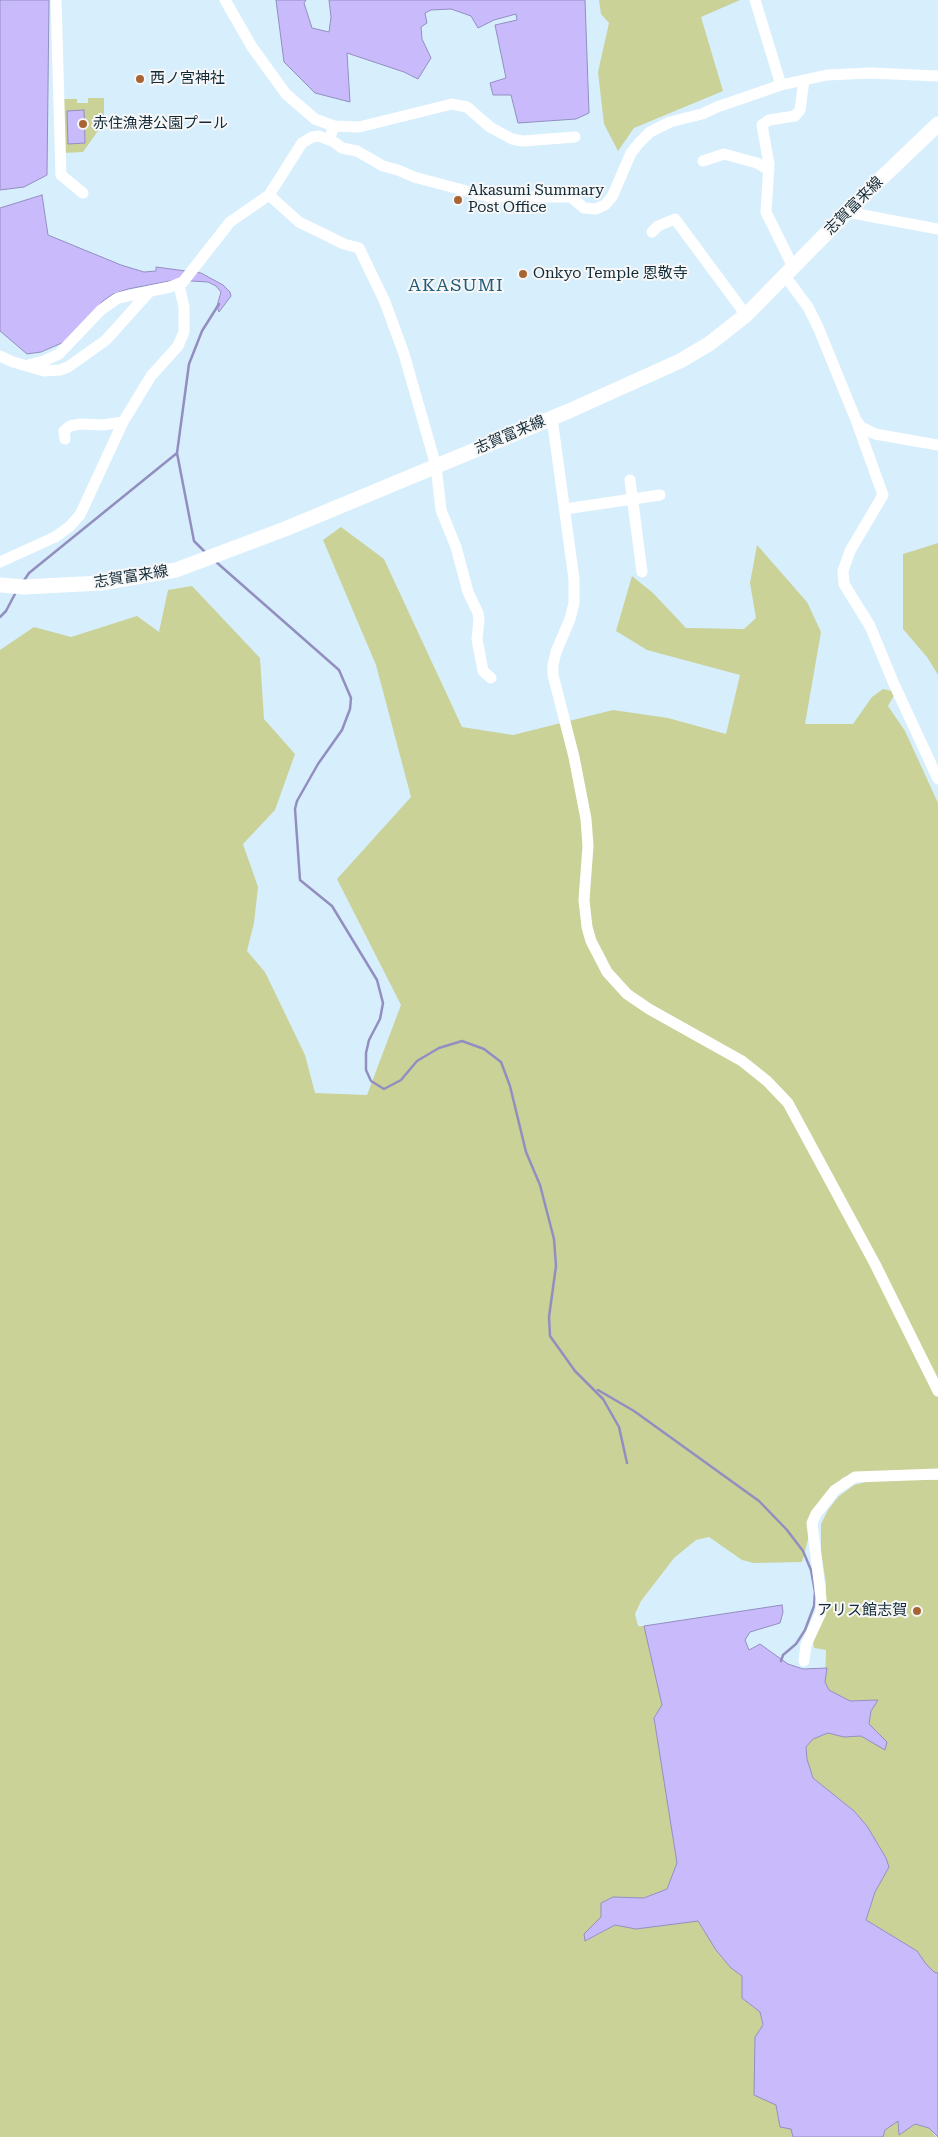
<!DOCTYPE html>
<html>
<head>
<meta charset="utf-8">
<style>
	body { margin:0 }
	canvas { display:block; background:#d7eefc }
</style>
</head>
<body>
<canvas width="938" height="2137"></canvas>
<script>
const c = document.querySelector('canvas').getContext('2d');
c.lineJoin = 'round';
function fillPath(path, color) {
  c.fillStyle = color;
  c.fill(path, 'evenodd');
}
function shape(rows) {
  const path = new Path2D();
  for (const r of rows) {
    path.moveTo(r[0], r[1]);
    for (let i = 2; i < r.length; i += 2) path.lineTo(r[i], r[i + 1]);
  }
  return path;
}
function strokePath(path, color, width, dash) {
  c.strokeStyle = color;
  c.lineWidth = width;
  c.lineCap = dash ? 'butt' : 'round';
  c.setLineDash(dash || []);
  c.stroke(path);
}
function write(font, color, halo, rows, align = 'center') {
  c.font = font + ' "Roboto Serif","Noto Sans JP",serif';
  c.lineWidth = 4;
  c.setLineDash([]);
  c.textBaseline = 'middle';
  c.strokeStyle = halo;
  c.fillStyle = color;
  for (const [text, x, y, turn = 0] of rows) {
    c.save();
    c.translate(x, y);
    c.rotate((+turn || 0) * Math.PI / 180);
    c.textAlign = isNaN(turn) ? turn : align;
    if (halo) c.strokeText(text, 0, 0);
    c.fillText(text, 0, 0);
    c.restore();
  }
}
fillPath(shape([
	[599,0,740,0,701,17,723,91,634,128,618,151,604,124,598,72,609,23,601,14],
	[88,98,104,98,104,119,100,128,83,152,63,153,61,99,77,99,77,103,88,103],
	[341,527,384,559,462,727,513,735,613,710,668,718,726,734,740,675,647,650,616,631,632,576,653,593,686,628,744,629,756,618,750,583,757,545,807,602,821,632,805,724,853,724,872,697,883,689,896,692,888,706,905,731,938,803,938,1470,854,1473,842,1478,816,1510,802,1562,754,1563,742,1560,709,1537,696,1540,674,1558,641,1601,635,1614,638,1626,644,1626,662,1705,654,1718,677,1863,667,1889,644,1898,613,1897,601,1903,601,1917,586,1941,615,1925,636,1929,698,1921,716,1950,731,1968,743,1976,742,1998,760,2012,780,2127,791,2128,793,2137,0,2137,0,650,34,627,71,637,137,616,159,632,168,590,192,586,260,658,264,719,295,754,275,810,243,844,258,887,254,923,247,951,265,972,305,1055,315,1093,367,1095,401,1005,337,879,411,797,376,665,323,540],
	[938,543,938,675,927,657,903,629,903,554],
	[873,1480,938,1480,938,1973,934,1972,926,1964,917,1951,866,1920,875,1892,889,1867,886,1858,867,1826,854,1811,813,1778,807,1759,806,1747,813,1739,828,1733,844,1737,861,1736,867,1740,876,1732,869,1724,871,1711,877,1700,850,1701,829,1690,825,1682,826,1650,814,1648,813,1641,826,1615,826,1584,821,1551,821,1524,828,1510,838,1497,854,1485],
	[898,2121,899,2135,915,2124,929,2128,936,2137,883,2137,885,2130]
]), '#cad298');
const water = shape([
	[0,0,49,0,47,175,24,187,0,190,0,0],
	[276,0,306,0,304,3,312,28,329,32,331,17,329,0,585,0,589,113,576,119,518,123,511,95,493,95,490,83,506,78,495,25,517,20,516,14,494,20,478,28,471,16,451,9,431,10,425,13,427,23,421,27,422,39,431,58,418,79,404,72,347,53,350,102,315,93,284,62,276,0],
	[84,110,85,143,68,144,67,111,84,110],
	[42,195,48,235,121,265,144,272,156,271,156,267,201,273,223,285,230,292,231,296,219,312,217,306,221,292,216,286,208,282,175,280,128,289,113,294,103,301,64,342,41,352,27,354,0,331,0,208,42,195],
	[782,1605,783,1612,780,1623,750,1632,745,1640,749,1650,760,1644,788,1664,803,1669,827,1668,825,1682,829,1690,850,1701,878,1700,871,1711,869,1724,887,1742,885,1750,861,1736,844,1737,828,1733,813,1739,806,1747,807,1759,813,1778,854,1811,867,1826,886,1858,889,1867,875,1892,866,1920,917,1951,926,1964,934,1972,938,1973,938,2137,929,2128,915,2124,899,2135,898,2121,885,2130,883,2137,793,2137,791,2129,780,2127,776,2105,754,2095,755,2037,763,2025,760,2012,742,1998,742,1976,731,1968,716,1950,698,1921,636,1929,615,1925,585,1941,584,1934,601,1917,601,1903,613,1897,644,1898,667,1889,677,1863,654,1718,662,1705,644,1626,782,1605]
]);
fillPath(water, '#c9bafb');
strokePath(water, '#928fc0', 1);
strokePath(shape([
	[207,554,194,541,177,453,189,364,202,331,219,304],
	[215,561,339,670,351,698,350,709,342,730,318,764,297,801,295,809,300,880,332,906,377,980,383,1003,380,1019,369,1040,366,1053,366,1070,371,1081,384,1089,401,1080,417,1061,439,1048,462,1041,484,1049,501,1062,510,1086,526,1152,540,1185,554,1239,556,1266,549,1317,550,1336,575,1371,603,1399,619,1427,627,1463],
	[23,582,29,573,177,453],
	[0,617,6,611,16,592],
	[598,1390,634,1411,759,1501,787,1530,803,1551,811,1570,815,1592,814,1606,805,1630,796,1644,783,1655,781,1661]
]), '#928fc0', 2.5);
strokePath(shape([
	[56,0,61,175,83,193],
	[225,0,252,47,286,94,315,119,334,126],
	[755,0,781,85],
	[329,140,334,126,359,127,452,104,467,107,490,127,512,139,523,141,575,137],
	[703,161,724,154,757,163,769,170],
	[269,195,299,222,344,244,359,248,385,302,404,354,436,466,441,510,456,547,468,592,478,613,479,619,477,639,483,671,491,678],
	[847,212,938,229],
	[652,232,658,226,675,219,746,315],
	[793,267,766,212,769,164,762,125,769,120,795,116,800,110,804,80],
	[785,276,808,307,818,327,856,420,861,427,875,434,938,445],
	[0,356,13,362,44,371,60,370,68,367,106,340,150,291],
	[28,365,44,361,59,354,101,310,118,298,170,287,183,282,230,222,269,195,302,143,312,137,319,136,334,142,342,148,357,151,383,166,398,170,414,177,489,197,571,197,584,208,596,209,605,205,612,197,631,153,639,143,650,132,670,122,702,114,717,107,781,85,827,75,870,73,938,76],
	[552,418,574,579,574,603,570,619,556,652,553,665,553,675,574,757,586,819,588,846,584,900,587,927,591,941,607,972,627,994,649,1009,742,1061,767,1081,788,1103,875,1264,938,1391],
	[856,420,883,495,850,551,843,571,844,584,870,626,894,684,938,779],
	[65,439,64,431,70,426,80,424,103,425,123,422],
	[630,480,642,572],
	[565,509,660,495],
	[0,562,55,537,69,527,80,515,123,422,151,376,178,346,184,332,184,307,179,285],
	[804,1661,806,1645,821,1612,821,1598,812,1523,816,1514,835,1490,855,1477,938,1474]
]), '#fff', 11);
strokePath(shape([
	[0,585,24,587,101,583,176,570,285,529,569,411,680,361,709,344,746,315,866,193,938,124]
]), '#fff', 15);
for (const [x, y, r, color] of [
	[140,79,5,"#a86534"],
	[83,124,5,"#a86534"],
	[458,200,5,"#a86534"],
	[523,274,5,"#a86534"],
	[917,1611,5,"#a86534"]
]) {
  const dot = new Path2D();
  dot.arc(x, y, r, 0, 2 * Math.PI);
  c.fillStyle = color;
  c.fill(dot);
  strokePath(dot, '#f7f7f7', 2);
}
write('15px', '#112a37', '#f7f7f7', [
	["西ノ宮神社",150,79],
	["赤住漁港公園プール",93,124],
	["Akasumi Summary",468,191],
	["Post Office",468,208],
	["Onkyo Temple 恩敬寺",533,274],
	["アリス館志賀",907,1611,"right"]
], 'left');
write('15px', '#112a37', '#f7f7f7', [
	["志賀富来線",854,206,-45],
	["志賀富来線",510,435,-23],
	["志賀富来線",131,577,-9]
]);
c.letterSpacing = '1px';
write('18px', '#205b79', '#f7f7f7', [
	["AKASUMI",456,286]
]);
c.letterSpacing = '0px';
</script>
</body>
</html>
